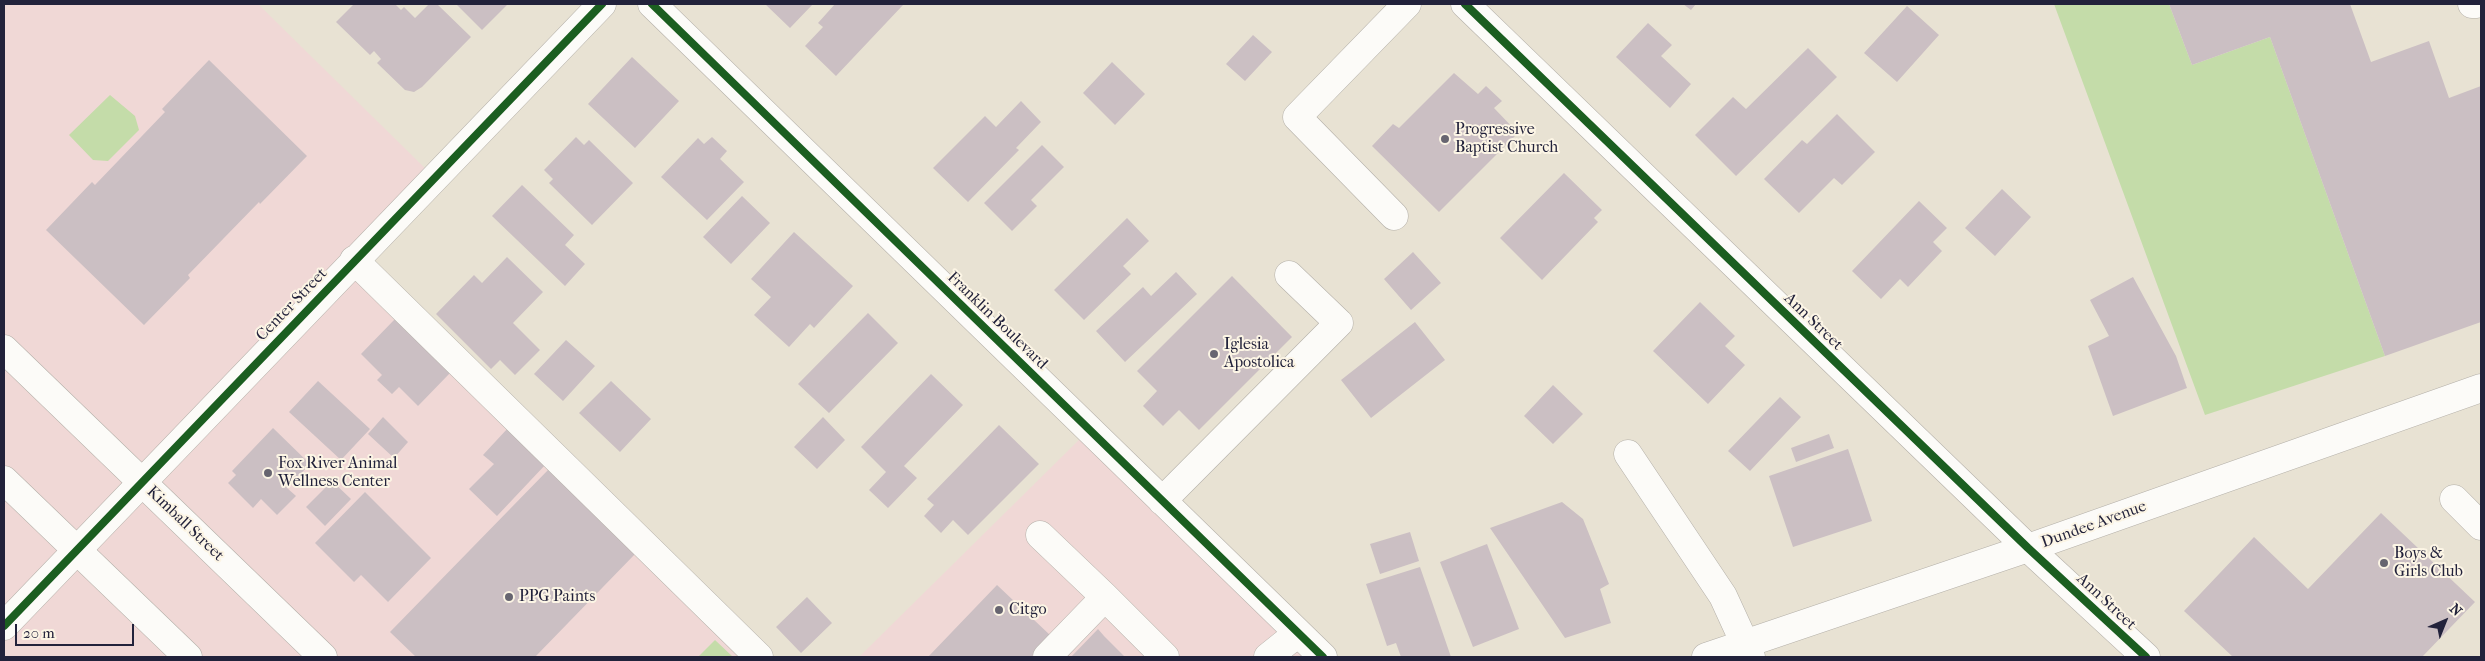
<!DOCTYPE html>
<html>
<head>
<meta charset="utf-8">
<style>
	body { margin:0 }
	#map { position:relative; width:2485px; height:661px; overflow:hidden; background:#e8e2d3; font-family:"IM FELL French Canon",serif }
	canvas { display:block }
	.frame { position:absolute; inset:0; border:5px solid #22223b; pointer-events:none }
	.north { position:absolute; left:2420px; top:596px; width:50px; height:50px; -webkit-text-stroke:4px #fcf5e5; paint-order:stroke; rotate:44deg; font-size:14px; font-weight:700; line-height:20px; text-align:center; color:#22223b }
	.north::after { content:''; display:block; margin:auto; width:18px; height:22px; background:#22223b; clip-path:polygon(50% 0,100% 100%,50% 72%,0 100%) }
	.scale { position:absolute; left:15px; top:624px; width:119px; height:22px; box-sizing:border-box; border:2px solid #22223b; border-top:0; padding-left:6px; font-size:15px; line-height:18px; white-space:nowrap; color:#22223b; -webkit-text-stroke:4px #fcf5e5; paint-order:stroke }
</style>
</head>
<body>
<div id="map">
<canvas width="2485" height="661"></canvas>
<div class="frame"></div>
<div class="north">N</div>
<div class="scale">20 m</div>
</div>
<script>
const c = document.querySelector('canvas').getContext('2d');
c.lineJoin = 'round';
function fillPath(path, color) {
  c.fillStyle = color;
  c.fill(path, 'evenodd');
}
function shape(rows) {
  const path = new Path2D();
  for (const r of rows) {
    path.moveTo(r[0], r[1]);
    for (let i = 2; i < r.length; i += 2) path.lineTo(r[i], r[i + 1]);
  }
  return path;
}
function strokePath(path, color, width, dash) {
  c.strokeStyle = color;
  c.lineWidth = width;
  c.lineCap = dash ? 'butt' : 'round';
  c.setLineDash(dash || []);
  c.stroke(path);
}
function write(font, color, halo, rows, align = 'center') {
  c.font = font + ' "IM FELL French Canon",serif';
  c.lineWidth = 4;
  c.setLineDash([]);
  c.textBaseline = 'middle';
  c.strokeStyle = halo;
  c.fillStyle = color;
  for (const [text, x, y, turn = 0] of rows) {
    c.save();
    c.translate(x, y);
    c.rotate((+turn || 0) * Math.PI / 180);
    c.textAlign = isNaN(turn) ? turn : align;
    if (halo) c.strokeText(text, 0, 0);
    c.fillText(text, 0, 0);
    c.restore();
  }
}
fillPath(shape([
	[4,4,258,4,434,177,354,260,759,657,4,657],
	[1089,430,1325,657,859,657]
]), '#f0d8d6');
fillPath(shape([
	[2054,4,2169,4,2192,65,2270,37,2385,356,2205,415],
	[110,95,135,116,139,130,108,161,93,160,69,135],
	[715,640,733,657,698,657]
]), '#c4dca9');
fillPath(shape([
	[354,4,395,4,401,10,404,7,415,18,429,4,437,4,471,37,422,87,414,92,405,90,377,63,381,59,374,51,370,55,336,22],
	[456,4,508,4,482,30],
	[765,4,813,4,790,28],
	[835,4,903,5,836,76,805,46,823,27,818,23],
	[1683,4,1696,4,1691,10],
	[2169,4,2350,4,2371,62,2429,41,2449,98,2481,86,2481,322,2385,356,2270,37,2192,65],
	[1907,6,1939,35,1897,82,1864,53],
	[1648,23,1672,45,1661,56,1691,84,1670,108,1616,57],
	[1253,35,1272,52,1245,81,1226,64],
	[1808,48,1837,77,1736,176,1695,135,1733,97,1746,109],
	[632,57,679,101,635,148,588,104],
	[209,60,307,156,260,204,259,202,188,275,190,278,144,325,46,230,92,182,95,185,165,112,162,109],
	[1112,62,1145,94,1115,125,1083,93],
	[1454,73,1478,94,1486,86,1502,101,1494,108,1518,133,1439,212,1372,146,1393,124,1399,128],
	[1021,101,1041,122,1016,148,1019,150,968,202,933,168,985,116,996,127],
	[1837,114,1875,152,1842,185,1834,178,1799,213,1764,179,1802,140,1807,144],
	[576,137,584,145,589,140,633,183,592,225,549,183,553,179,544,170],
	[712,137,727,151,720,159,744,182,707,220,661,177,698,138,704,144],
	[1042,145,1064,167,1031,200,1037,206,1012,231,984,203],
	[1564,173,1602,210,1594,218,1598,222,1542,280,1500,238],
	[522,185,574,235,565,245,585,264,565,286,492,216],
	[2002,189,2031,217,1995,256,1965,228],
	[742,196,770,223,731,264,703,237],
	[1919,201,1947,228,1933,242,1942,251,1908,287,1900,279,1881,299,1852,271],
	[1127,218,1149,241,1123,266,1131,274,1084,320,1054,290],
	[794,232,853,286,814,328,810,324,789,347,754,315,771,297,751,279],
	[1413,252,1441,283,1411,310,1384,279],
	[507,257,543,292,513,323,540,350,515,375,500,360,491,369,436,314,474,275,482,283],
	[1176,272,1197,294,1125,362,1096,331,1143,287,1151,296],
	[1232,276,1292,337,1199,430,1179,410,1163,426,1143,406,1157,391,1137,371],
	[2133,277,2176,356,2187,388,2113,416,2088,346,2109,336,2090,300],
	[1700,302,1735,336,1725,346,1745,365,1708,404,1653,351],
	[868,313,898,343,829,413,798,384],
	[395,319,450,373,418,406,399,387,392,394,377,380,382,375,361,354],
	[1415,322,1445,360,1371,418,1341,380],
	[566,340,595,366,563,401,534,374],
	[931,374,963,405,904,466,917,478,888,508,869,490,886,472,861,447],
	[318,381,370,429,341,460,289,412],
	[611,381,651,419,620,452,579,413],
	[1553,385,1583,414,1553,444,1524,416],
	[1780,397,1801,417,1750,471,1728,451],
	[383,417,408,442,394,458,368,434],
	[823,417,845,440,817,469,794,447],
	[999,425,1039,464,968,535,953,520,941,533,924,516,934,505,927,499],
	[273,428,310,464,287,488,296,496,277,515,261,499,253,508,228,483,236,475,232,471],
	[508,428,546,464,497,516,469,489,494,464,483,455],
	[1829,434,1834,448,1796,462,1791,448],
	[1848,449,1872,521,1793,547,1769,476],
	[549,469,636,553,535,657,416,657,390,632],
	[332,481,351,499,325,526,306,507],
	[365,492,431,558,388,602,361,575,354,582,315,543],
	[1562,502,1583,519,1609,584,1600,589,1611,623,1565,638,1490,528],
	[2381,513,2475,602,2422,657,2233,657,2184,611,2254,537,2308,589],
	[1410,532,1419,561,1380,574,1370,544],
	[1487,544,1519,629,1473,647,1440,562],
	[1420,567,1451,657,1401,657,1396,643,1387,646,1366,584],
	[997,585,1051,636,1031,657,928,657],
	[807,597,832,623,801,653,776,627],
	[1098,629,1104,636,1125,657,1071,657]
]), '#cbbfc3');
const minor = shape([
	[652,4,1323,657],
	[1465,4,2028,548,2146,657],
	[2472,4,2477,4],
	[1394,216,1297,117,1407,4],
	[354,260,759,657],
	[1628,454,1723,596,1751,657],
	[2454,499,2481,526],
	[1162,501,1339,323,1289,275],
	[1040,535,1105,597],
	[4,626,602,4],
	[1047,657,1105,597,1165,657],
	[1268,657,1298,633]
]);
const major = shape([
	[4,349,323,657],
	[4,480,188,657],
	[1706,657,2028,548,2481,388]
]);
strokePath(minor, '#b3afa8', 29);
strokePath(major, '#b3afa8', 29);
strokePath(minor, '#fcfbf8', 28);
strokePath(major, '#fcfbf8', 28);
strokePath(shape([
	[652,4,1323,657],
	[1465,4,2028,548,2146,657],
	[4,626,602,4]
]), '#1b5e20', 8);
for (const [x, y, r, color] of [
	[1445,139,5,"#676570"],
	[1214,354,5,"#676570"],
	[268,473,5,"#676570"],
	[2384,563,5,"#676570"],
	[509,597,5,"#676570"],
	[999,610,5,"#676570"]
]) {
  const dot = new Path2D();
  dot.arc(x, y, r, 0, 2 * Math.PI);
  c.fillStyle = color;
  c.fill(dot);
  strokePath(dot, '#fcf5e5', 2);
}
write('16px', '#22223b', '#fcf5e5', [
	["Progressive",1455,130],
	["Baptist Church",1455,148],
	["Iglesia",1224,345],
	["Apostolica",1224,363],
	["Fox River Animal",278,464],
	["Wellness Center",278,482],
	["Boys &",2394,554],
	["Girls Club",2394,572],
	["PPG Paints",519,597],
	["Citgo",1009,610]
], 'left');
write('16px', '#22223b', '#fcf5e5', [
	["Center Street",292,305,-46],
	["Franklin Boulevard",997,321,44],
	["Ann Street",1813,322,44],
	["Kimball Street",185,524,44],
	["Dundee Avenue",2094,525,-20],
	["Ann Street",2106,602,43]
]);
</script>
</body>
</html>
